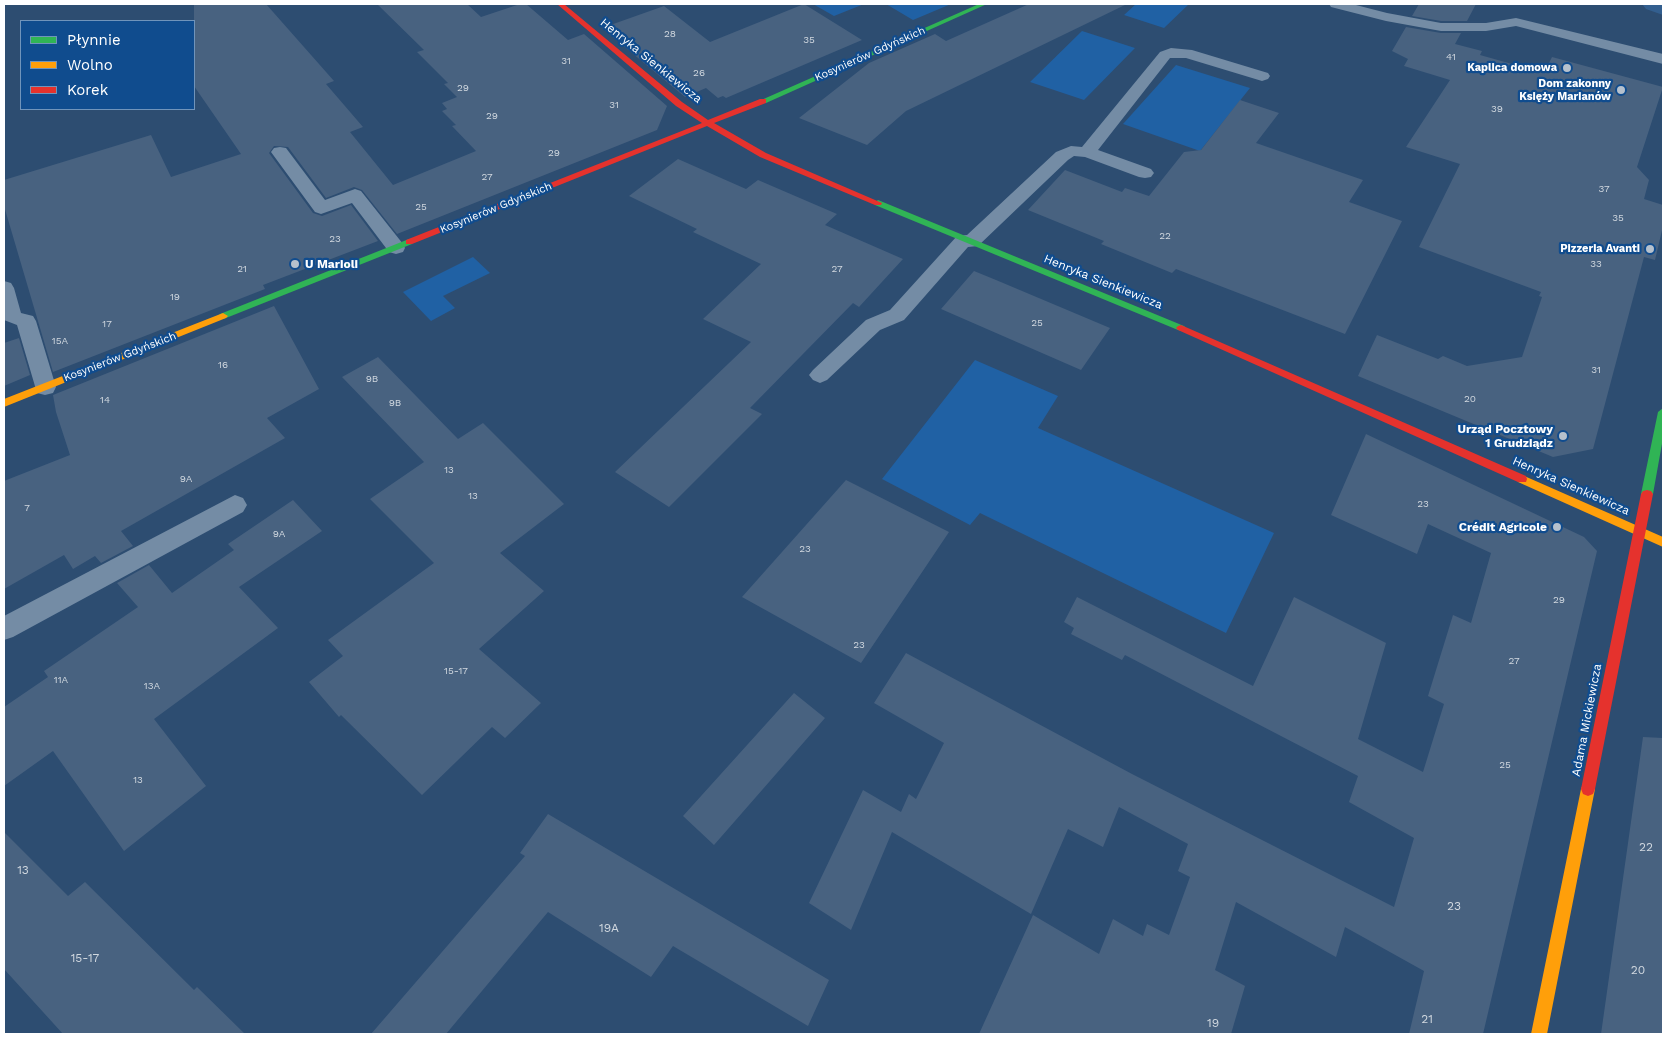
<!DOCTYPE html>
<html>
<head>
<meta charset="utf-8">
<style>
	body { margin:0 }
	#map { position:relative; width:1667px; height:1038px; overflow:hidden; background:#2d4d71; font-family:"Work Sans",sans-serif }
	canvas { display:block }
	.frame { position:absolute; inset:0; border:5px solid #fff; pointer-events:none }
	.legend { position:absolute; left:20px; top:20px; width:175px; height:90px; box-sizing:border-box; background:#104c8e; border:1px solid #7094bb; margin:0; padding:6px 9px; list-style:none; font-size:15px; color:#fff }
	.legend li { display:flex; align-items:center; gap:10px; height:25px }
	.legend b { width:25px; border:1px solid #7094bb }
</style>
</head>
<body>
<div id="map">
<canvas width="1667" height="1038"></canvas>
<div class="frame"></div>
<ul class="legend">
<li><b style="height:6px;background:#30b455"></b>Płynnie</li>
<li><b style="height:6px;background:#ff9f0a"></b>Wolno</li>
<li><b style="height:6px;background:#e5322d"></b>Korek</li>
</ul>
</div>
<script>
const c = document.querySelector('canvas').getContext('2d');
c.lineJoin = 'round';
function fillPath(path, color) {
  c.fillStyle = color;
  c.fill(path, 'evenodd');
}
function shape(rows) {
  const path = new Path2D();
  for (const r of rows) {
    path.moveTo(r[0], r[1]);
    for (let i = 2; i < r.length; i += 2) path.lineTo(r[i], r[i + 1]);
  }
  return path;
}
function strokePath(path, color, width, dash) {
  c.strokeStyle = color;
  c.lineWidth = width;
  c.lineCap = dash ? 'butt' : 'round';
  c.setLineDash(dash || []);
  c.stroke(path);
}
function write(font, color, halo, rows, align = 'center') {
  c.font = font + ' "Work Sans",sans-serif';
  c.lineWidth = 4.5;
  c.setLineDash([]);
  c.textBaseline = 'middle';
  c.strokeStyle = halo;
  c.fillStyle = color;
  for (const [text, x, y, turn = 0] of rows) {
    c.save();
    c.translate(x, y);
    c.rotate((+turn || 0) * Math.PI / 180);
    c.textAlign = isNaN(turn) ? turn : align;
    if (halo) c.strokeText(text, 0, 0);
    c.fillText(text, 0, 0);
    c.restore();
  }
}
fillPath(shape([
	[813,4,864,4,834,16],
	[886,4,951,4,913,20],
	[1136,4,1189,4,1164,28,1124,15],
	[1082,31,1135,48,1084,100,1030,82],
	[1176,65,1250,88,1200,151,1123,124],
	[473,257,490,273,443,296,455,308,431,321,403,292],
	[975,360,1058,396,1038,428,1274,533,1226,633,980,513,970,525,882,479]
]), '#2061a4');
fillPath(shape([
	[1642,4,1663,4,1663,15,1646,9,1642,4]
]), '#335f8f');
fillPath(shape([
	[194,4,266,4,334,81,326,84,363,127,350,132,393,185,476,151,452,126,456,125,442,111,447,109,442,103,457,97,444,84,448,83,417,52,424,50,377,4,467,4,481,17,520,4,526,4,568,40,584,34,667,106,657,130,397,234,362,190,354,187,326,198,288,147,274,146,269,153,313,213,322,216,351,205,378,241,263,285,265,289,53,372,4,206,4,180,151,135,171,177,241,154,194,86],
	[804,4,862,40,726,98,723,96,718,98,706,88,685,97,602,28,664,6,710,42],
	[1029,4,1127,4,906,111,867,145,799,118,869,63,935,34,946,41],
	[1419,4,1476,4,1467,21,1441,21,1412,16],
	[1406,27,1441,33,1461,33,1455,44,1482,51,1480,55,1544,73,1552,57,1663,87,1637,167,1649,180,1644,199,1663,205,1663,226,1655,260,1644,257,1593,449,1553,457,1358,376,1377,335,1438,359,1443,356,1467,366,1522,357,1542,297,1539,296,1541,292,1419,247,1460,164,1406,147,1450,80,1404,66,1408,59,1392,51],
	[1240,100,1279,113,1256,143,1363,180,1349,202,1402,221,1345,334,1176,269,1172,273,1101,244,1104,241,1028,210,1065,170,1122,192,1125,188,1149,196,1184,152,1201,150],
	[678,159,746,189,758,180,837,214,825,225,903,259,859,307,853,303,750,408,762,414,669,507,615,472,751,342,703,319,761,264,693,232,697,229,629,196],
	[974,271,996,280,1110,328,1081,370,941,309],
	[274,306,319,389,267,418,285,438,121,531,133,546,101,563,95,556,73,569,64,555,4,589,4,481,70,455,56,412,53,395],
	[19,338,30,375,4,386,4,343],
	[378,357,458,439,483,423,564,504,500,553,544,591,479,649,541,703,505,738,492,727,422,795,341,715,339,717,309,682,343,656,328,640,434,563,370,499,424,462,342,377],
	[1366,434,1584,537,1597,551,1483,1034,1409,1034,1424,971,1345,927,1336,957,1236,902,1215,970,1245,986,1231,1034,979,1034,1033,915,1099,954,1113,919,1143,936,1147,924,1169,935,1190,877,1178,871,1188,844,1119,807,1103,847,1068,829,1031,914,892,832,851,930,809,903,863,790,901,812,909,794,916,799,944,743,874,703,906,653,1132,774,1394,907,1414,838,1349,802,1358,776,1125,655,1122,660,1071,634,1074,628,1064,622,1077,597,1253,686,1294,597,1386,643,1358,739,1423,772,1444,704,1428,696,1453,615,1471,623,1491,553,1428,524,1417,554,1331,515],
	[846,480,949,532,861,663,742,597],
	[293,500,322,531,239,587,278,628,154,719,206,786,124,851,53,751,4,786,4,707,48,677,44,671,138,607,117,583,149,565,172,593,234,550,228,544],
	[794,693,825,718,714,845,683,816],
	[1643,737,1663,738,1663,1034,1601,1034],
	[548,814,829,980,808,1026,673,946,651,977,548,912,446,1034,371,1034,525,856,520,853],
	[4,832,68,896,85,882,194,990,197,987,245,1034,63,1034,4,969]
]), '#486280');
fillPath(shape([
	[1329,4,1352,4,1387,13,1441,23,1486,23,1516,18,1663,54,1663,64,1516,26,1486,31,1441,31,1386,21,1331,7,1329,4],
	[1171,48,1192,50,1268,73,1270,76,1268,79,1262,81,1186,58,1170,58,1098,150,1151,169,1154,173,1151,177,1145,178,1139,177,1085,157,1074,156,1068,160,978,246,968,247,904,320,880,330,827,380,820,383,813,380,809,375,813,370,866,320,890,310,957,236,967,235,1056,152,1071,146,1082,147,1160,52,1171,48],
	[280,147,286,148,325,200,355,189,361,191,403,244,405,248,403,252,396,254,389,252,352,203,321,214,315,212,271,152,274,148,280,147],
	[4,281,11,283,14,288,21,313,33,316,36,321,56,387,53,393,45,395,37,393,17,325,4,320,4,281],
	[235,495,243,498,247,505,243,512,13,637,4,640,4,616,235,495]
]), '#748ca5');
fillPath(shape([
	[979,4,987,4,766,103,759,101,979,4],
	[878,200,1184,326,1186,328,1181,331,1178,330,875,205,874,203,878,200],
	[409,239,413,242,412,244,226,318,223,319,218,316,220,314,409,239],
	[1663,408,1663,438,1653,494,1651,497,1647,498,1643,497,1641,494,1658,412,1663,408]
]), '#30b455');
fillPath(shape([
	[223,313,228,316,226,318,4,407,4,399,223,313],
	[1522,475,1663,537,1663,547,1518,482,1517,479,1522,475],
	[1588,782,1593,784,1595,789,1547,1034,1531,1034,1581,789,1583,784,1588,782]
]), '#ff9f0a');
fillPath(shape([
	[557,4,564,4,682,102,708,120,760,99,766,99,766,103,714,123,766,153,882,203,881,205,875,205,760,157,707,126,412,244,406,244,406,240,702,123,676,106,557,4],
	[1181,325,1526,476,1527,479,1526,482,1518,482,1178,330,1176,328,1178,326,1181,325],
	[1647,490,1651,491,1653,494,1595,789,1593,794,1588,796,1583,794,1581,789,1641,494,1643,491,1647,490]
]), '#e5322d');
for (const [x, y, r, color] of [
	[1567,68,5,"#b6c1cd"],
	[1621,90,5,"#b6c1cd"],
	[1650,249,5,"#b6c1cd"],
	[295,264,5,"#b6c1cd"],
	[1563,436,5,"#b6c1cd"],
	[1557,527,5,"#b6c1cd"]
]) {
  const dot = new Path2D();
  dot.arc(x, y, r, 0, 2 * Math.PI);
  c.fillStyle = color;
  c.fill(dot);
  strokePath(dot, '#104c8e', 2);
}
write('10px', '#d1d8df', null, [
	["28",670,34],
	["35",809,40],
	["41",1451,57],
	["31",566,61],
	["26",699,73],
	["29",463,88],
	["31",614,105],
	["39",1497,109],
	["29",492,116],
	["29",554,153],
	["27",487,177],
	["37",1604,189],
	["25",421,207],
	["35",1618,218],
	["22",1165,236],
	["23",335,239],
	["33",1596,264],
	["21",242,269],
	["27",837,269],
	["19",175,297],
	["25",1037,323],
	["17",107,324],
	["15A",60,341],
	["16",223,365],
	["31",1596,370],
	["9B",372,379],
	["20",1470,399],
	["14",105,400],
	["9B",395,403],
	["13",449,470],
	["9A",186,479],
	["13",473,496],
	["23",1423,504],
	["7",27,508],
	["9A",279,534],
	["23",805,549],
	["29",1559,600],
	["23",859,645],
	["27",1514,661],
	["15-17",456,671],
	["11A",61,680],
	["13A",152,686],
	["25",1505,765],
	["13",138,780]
]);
write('11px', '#fff', '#104c8e', [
	["Kosynierów Gdyńskich",870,54,-24],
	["Kosynierów Gdyńskich",496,208,-22],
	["Kosynierów Gdyńskich",120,357,-21]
]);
write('bold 11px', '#fff', '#104c8e', [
	["Kaplica domowa",1557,68],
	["Dom zakonny",1611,84],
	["Księży Marianów",1611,97],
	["Pizzeria Avanti",1640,249]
], 'right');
write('12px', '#fff', '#104c8e', [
	["Henryka Sienkiewicza",651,61,39],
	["Henryka Sienkiewicza",1103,282,22],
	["Henryka Sienkiewicza",1571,486,24],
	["Adama Mickiewicza",1587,720,-79]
]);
write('bold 12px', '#fff', '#104c8e', [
	["U Marioli",305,264,"left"],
	["Urząd Pocztowy",1553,429],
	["1 Grudziądz",1553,443],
	["Crédit Agricole",1547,527]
], 'right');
write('12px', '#d1d8df', null, [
	["22",1646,847],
	["13",23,870],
	["23",1454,906],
	["19A",609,928],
	["15-17",85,958],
	["20",1638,970],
	["21",1427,1019],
	["19",1213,1023]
]);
</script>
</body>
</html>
